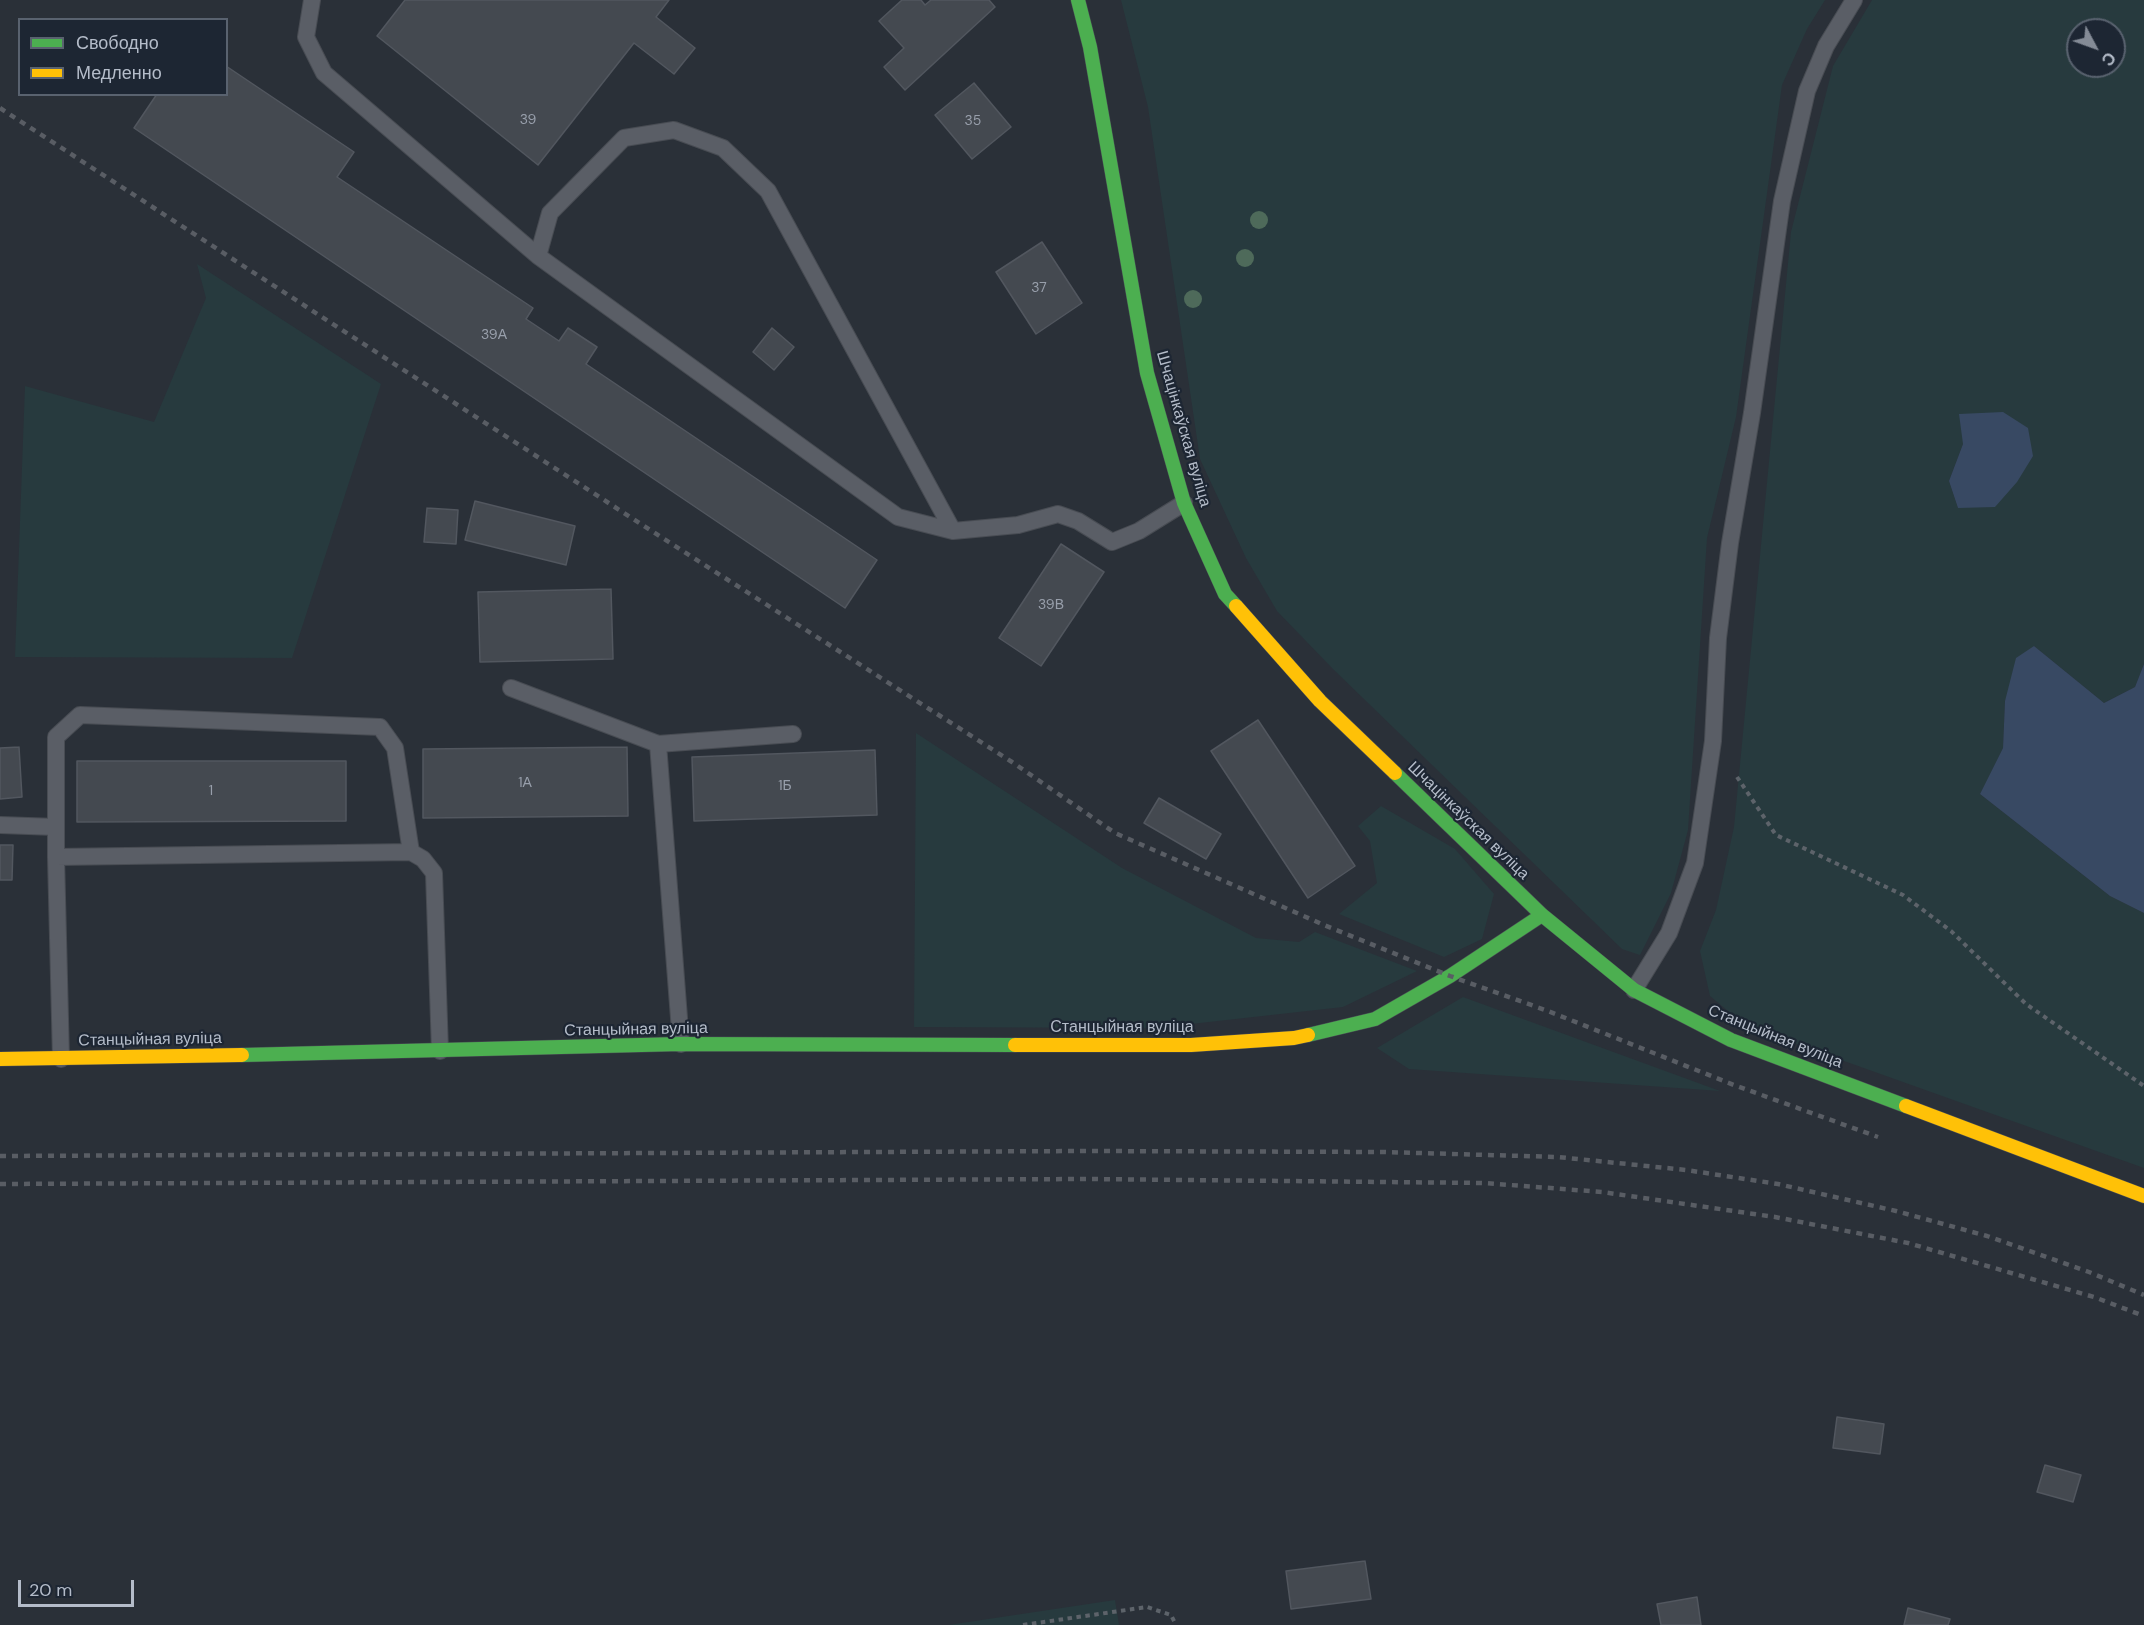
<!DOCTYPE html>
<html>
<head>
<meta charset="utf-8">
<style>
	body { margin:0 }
	#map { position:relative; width:2144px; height:1625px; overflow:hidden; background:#2a3038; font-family:"DM Sans",sans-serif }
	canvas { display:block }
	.legend { position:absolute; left:18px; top:18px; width:210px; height:78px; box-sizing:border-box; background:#1d2633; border:2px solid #59626f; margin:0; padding:8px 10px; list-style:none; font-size:18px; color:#b4bcc9 }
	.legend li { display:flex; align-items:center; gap:12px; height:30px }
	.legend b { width:30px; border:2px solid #59626f }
	.north { position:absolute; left:2066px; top:18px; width:60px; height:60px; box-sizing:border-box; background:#1d2633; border:2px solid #59626f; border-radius:50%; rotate:131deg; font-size:16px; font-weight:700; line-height:24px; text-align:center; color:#b4bcc9 }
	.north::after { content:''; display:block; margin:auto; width:21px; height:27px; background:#848b96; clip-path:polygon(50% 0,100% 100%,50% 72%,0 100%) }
	.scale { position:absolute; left:18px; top:1580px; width:116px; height:27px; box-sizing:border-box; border:3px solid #b4bcc9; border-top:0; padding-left:8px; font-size:18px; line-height:21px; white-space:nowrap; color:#b4bcc9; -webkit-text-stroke:4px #1d2633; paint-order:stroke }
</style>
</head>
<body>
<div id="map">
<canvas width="2144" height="1625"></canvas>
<ul class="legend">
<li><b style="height:8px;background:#4caf50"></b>Свободно</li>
<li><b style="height:8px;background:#ffc107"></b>Медленно</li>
</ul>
<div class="north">С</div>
<div class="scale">20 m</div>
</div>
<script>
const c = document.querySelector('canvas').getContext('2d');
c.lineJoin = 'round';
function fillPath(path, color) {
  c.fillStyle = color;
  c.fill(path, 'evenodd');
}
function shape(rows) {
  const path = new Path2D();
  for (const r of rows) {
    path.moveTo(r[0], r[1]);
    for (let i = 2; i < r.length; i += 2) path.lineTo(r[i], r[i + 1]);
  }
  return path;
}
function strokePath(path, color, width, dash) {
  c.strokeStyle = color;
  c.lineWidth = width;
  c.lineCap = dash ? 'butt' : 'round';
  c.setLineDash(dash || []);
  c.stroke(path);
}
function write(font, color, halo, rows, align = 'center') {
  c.font = font + ' "DM Sans",sans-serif';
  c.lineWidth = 4.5;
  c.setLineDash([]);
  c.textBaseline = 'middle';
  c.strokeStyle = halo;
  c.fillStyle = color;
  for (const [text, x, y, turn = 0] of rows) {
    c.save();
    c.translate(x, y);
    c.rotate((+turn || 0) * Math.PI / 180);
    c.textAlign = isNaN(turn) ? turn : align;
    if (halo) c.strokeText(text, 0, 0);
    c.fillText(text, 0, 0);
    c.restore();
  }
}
fillPath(shape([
	[1121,0,1825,0,1807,29,1782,85,1736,417,1707,538,1688,830,1671,893,1640,955,1622,949,1333,669,1277,611,1246,558,1200,459,1148,107],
	[1872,0,2144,0,2144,664,2135,687,2104,703,2034,646,2005,701,2003,748,1980,794,2110,896,2144,913,2144,1168,1746,1026,1710,996,1700,951,1716,910,1734,827,1791,232,1833,66],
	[2078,30,2114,30,2114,66,2078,66],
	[1963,444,1958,508,1949,481],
	[197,264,381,384,292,658,15,657,25,386,154,422,206,298],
	[916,733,1122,868,1256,938,1299,942,1315,932,1417,971,1343,1007,1155,1028,914,1027],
	[1381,806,1455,849,1494,894,1482,939,1444,957,1339,914,1377,883,1370,841,1358,826],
	[1463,997,1720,1091,1409,1069,1377,1048],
	[1115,1600,1119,1625,949,1625,955,1624]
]), '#273a3e');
fillPath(shape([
	[2003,412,2028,428,2033,456,2017,482,1995,507,1958,508,1949,481,1963,444,1959,414],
	[2034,646,2104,703,2135,687,2144,664,2144,913,2110,896,1980,794,2003,748,2005,701,2016,658]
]), '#384963');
const building = shape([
	[405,0,669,0,656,17,695,48,674,74,634,43,538,165,377,36,405,0],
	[902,0,921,0,925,5,931,0,989,0,995,7,905,90,884,67,904,48,879,21,902,0],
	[226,66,354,152,337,177,533,308,526,319,559,341,568,328,597,347,586,364,877,560,845,608,134,128,157,94,226,94,226,66],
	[974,83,1011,127,972,159,935,115,974,83],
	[1042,242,1082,303,1036,334,996,272,1042,242],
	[772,328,794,347,774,370,753,352,772,328],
	[475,501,575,526,566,565,465,540,475,501],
	[427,508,458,510,456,544,424,542,427,508],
	[1061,544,1104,572,1041,666,999,638,1061,544],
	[611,589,613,659,480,662,478,592,611,589],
	[1258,720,1355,866,1308,898,1211,751,1258,720],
	[19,747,22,797,0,799,0,748,19,747],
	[627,747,628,816,423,818,423,749,627,747],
	[875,750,877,815,694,821,692,757,875,750],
	[77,761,346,761,346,821,77,822,77,761],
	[1159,798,1221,834,1206,859,1144,823,1159,798],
	[0,845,13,845,12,880,0,880,0,845],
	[1837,1417,1884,1424,1880,1454,1833,1448,1837,1417],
	[2045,1465,2081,1475,2073,1502,2037,1492,2045,1465],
	[1365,1561,1371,1599,1291,1609,1286,1571,1365,1561],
	[1697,1597,1701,1625,1661,1625,1657,1604,1697,1597],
	[1908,1608,1950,1619,1948,1625,1904,1625,1908,1608]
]);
fillPath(building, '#444950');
strokePath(building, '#52575f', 1.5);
const lane = shape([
	[312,0,306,37,324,73,538,256,898,517,953,531,1018,525,1058,514,1078,521,1112,542,1139,531,1184,503],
	[538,256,550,213,624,138,674,130,723,148,768,191,953,531],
	[511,688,658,744,681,1044],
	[658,744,793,734],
	[0,825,56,827],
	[56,857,411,852],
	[1634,990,1669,933,1695,863,1713,741,1718,638,1730,543,1752,413,1782,201,1807,91,1826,46,1854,0],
	[61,1059,56,857,56,737,80,715,380,727,395,748,411,852,423,859,434,873,440,1051]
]);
const fast = shape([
	[1078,0,1090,47,1147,373,1184,503,1225,594,1236,606],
	[1395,773,1542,915,1634,990,1731,1040,1906,1106],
	[1308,1035,1375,1019,1450,976,1542,915],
	[242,1055,681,1044,1015,1045]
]);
const slow = shape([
	[1236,606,1320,701,1395,773],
	[1015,1045,1191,1045,1294,1038,1308,1035],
	[0,1059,242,1055],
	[1906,1106,2144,1196]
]);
strokePath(lane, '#484c53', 18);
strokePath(fast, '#484c53', 15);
strokePath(slow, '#484c53', 15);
strokePath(shape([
	[1737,777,1776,835,1903,895,1951,931,2026,1004,2144,1086],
	[1023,1625,1147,1607,1171,1615,1176,1625]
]), '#5d636a', 4, [4.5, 4.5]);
strokePath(lane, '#5a5e66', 16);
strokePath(fast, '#4caf50', 14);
strokePath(slow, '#ffc107', 14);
strokePath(shape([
	[0,108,661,537,1012,762,1115,833,1324,925,1450,976,1548,1011,1734,1085,1878,1137],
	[0,1156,1089,1151,1384,1152,1558,1157,1686,1170,1778,1184,1896,1211,1987,1236,2089,1272,2144,1295],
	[0,1184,1086,1179,1484,1183,1602,1192,1775,1217,1908,1243,2094,1297,2144,1316]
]), '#595d64', 4.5, [6, 6]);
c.fillStyle = '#4e6a5a';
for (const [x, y] of [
	[1259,220],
	[1245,258],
	[1193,299]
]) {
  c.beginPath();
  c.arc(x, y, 9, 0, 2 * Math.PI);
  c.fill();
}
write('14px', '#989fab', null, [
	["39",528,120],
	["35",973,121],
	["37",1039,288],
	["39А",494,335],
	["39В",1051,605],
	["1А",525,783],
	["1Б",785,786],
	["1",211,791]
]);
write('16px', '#b4bcc9', '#1d2633', [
	["Шчацінкаўская вуліца",1183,429,74],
	["Шчацінкаўская вуліца",1468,821,44],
	["Станцыйная вуліца",1122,1028],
	["Станцыйная вуліца",636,1030,-1],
	["Станцыйная вуліца",1775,1037,22],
	["Станцыйная вуліца",150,1040,-1]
]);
</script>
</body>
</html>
